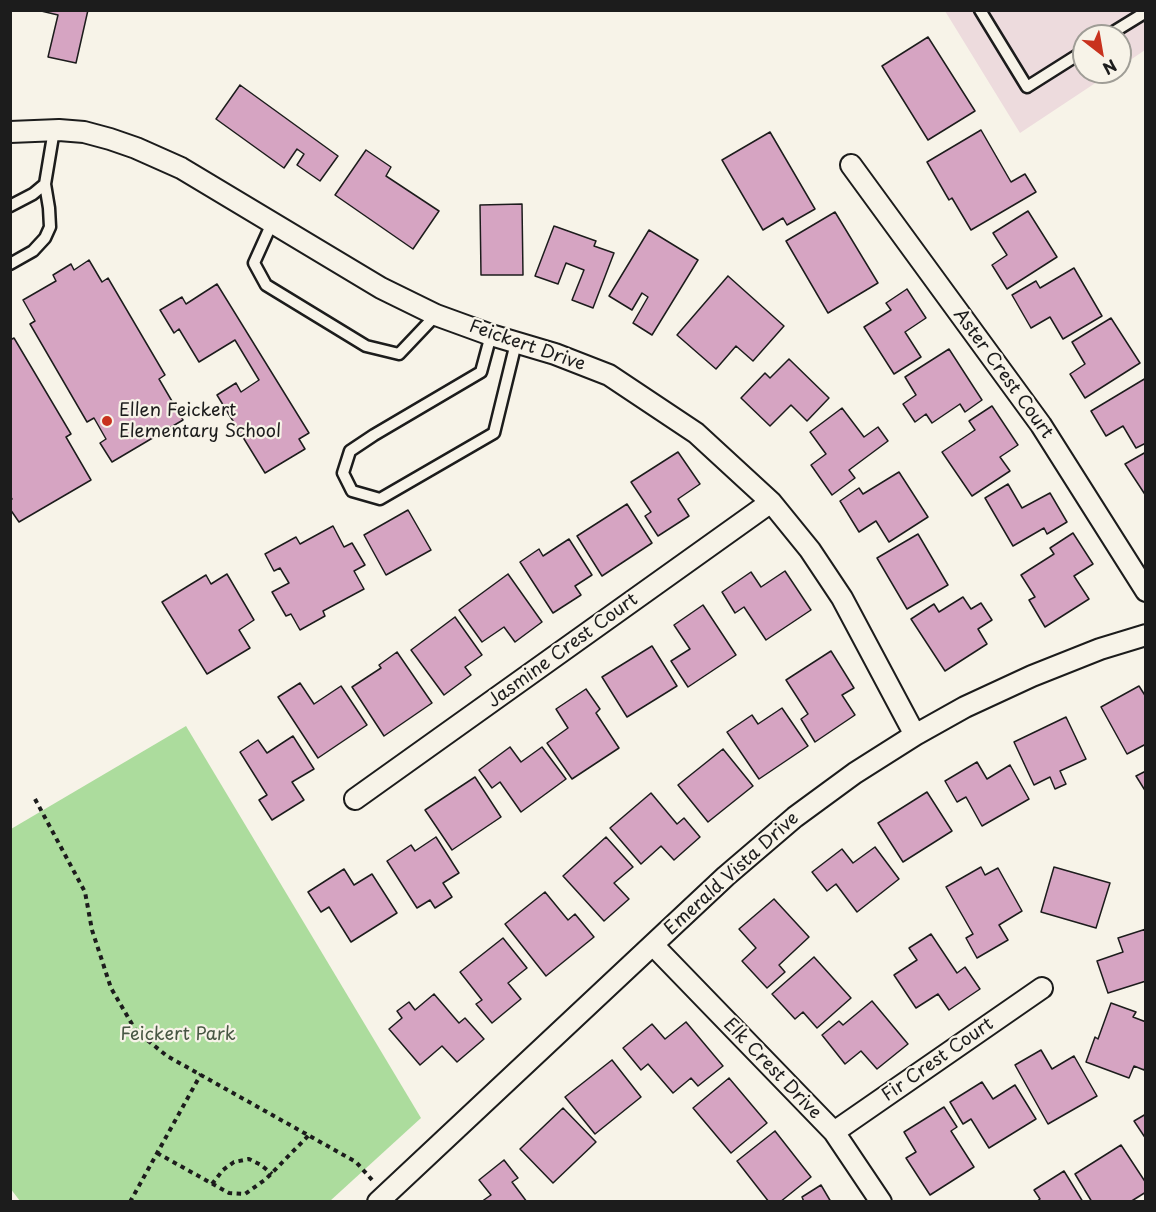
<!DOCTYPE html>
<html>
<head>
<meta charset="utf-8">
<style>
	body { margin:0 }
	#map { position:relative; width:1156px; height:1212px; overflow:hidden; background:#f7f3e8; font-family:"Playpen Sans",sans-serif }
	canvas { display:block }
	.frame { position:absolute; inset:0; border:12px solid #1c1c1c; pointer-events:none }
	.north { position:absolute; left:1072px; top:24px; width:60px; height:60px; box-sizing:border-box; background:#f7f3e8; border:2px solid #9f9d96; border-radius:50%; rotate:149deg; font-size:16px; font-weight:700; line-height:24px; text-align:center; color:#1c1c1c }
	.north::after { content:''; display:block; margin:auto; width:21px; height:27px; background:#c8321e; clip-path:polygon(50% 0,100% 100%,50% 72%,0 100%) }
</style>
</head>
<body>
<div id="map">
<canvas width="1156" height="1212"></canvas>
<div class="frame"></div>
<div class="north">N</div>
</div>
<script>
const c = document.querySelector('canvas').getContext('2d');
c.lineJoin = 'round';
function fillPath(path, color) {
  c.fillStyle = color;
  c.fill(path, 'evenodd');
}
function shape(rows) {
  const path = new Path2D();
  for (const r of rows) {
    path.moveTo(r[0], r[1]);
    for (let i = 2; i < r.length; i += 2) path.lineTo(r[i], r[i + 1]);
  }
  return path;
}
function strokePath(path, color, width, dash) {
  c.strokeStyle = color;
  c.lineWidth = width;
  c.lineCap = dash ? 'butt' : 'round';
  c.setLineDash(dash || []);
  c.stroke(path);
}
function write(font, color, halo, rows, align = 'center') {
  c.font = font + ' "Playpen Sans",sans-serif';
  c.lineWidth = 4.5;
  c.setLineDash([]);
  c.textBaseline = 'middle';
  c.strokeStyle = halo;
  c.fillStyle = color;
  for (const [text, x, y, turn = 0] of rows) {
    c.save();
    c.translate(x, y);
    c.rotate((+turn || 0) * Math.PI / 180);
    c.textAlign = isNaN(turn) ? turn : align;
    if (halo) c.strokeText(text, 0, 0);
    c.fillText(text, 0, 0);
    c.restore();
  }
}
fillPath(shape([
	[945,11,1145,11,1145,50,1120,67,1120,36,1084,36,1084,72,1112,72,1020,133]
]), '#eddbdd');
fillPath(shape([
	[186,726,421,1118,330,1201,20,1201,10,1188,11,829]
]), '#acdc9d');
const building = shape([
	[37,10,88,10,76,63,48,57,58,15,37,10],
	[928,37,975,111,928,140,882,66,928,37],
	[240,85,338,156,320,181,297,165,304,154,297,149,284,168,216,119,240,85],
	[981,130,1011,182,1025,174,1036,192,971,230,952,198,949,200,927,162,981,130],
	[770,132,815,209,787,225,783,218,763,230,722,160,770,132],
	[366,150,391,167,386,176,439,211,413,249,335,195,366,150],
	[522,204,523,275,481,275,480,205,522,204],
	[1028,211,1057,257,1007,289,992,265,1007,255,993,233,1028,211],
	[835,212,878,283,828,313,786,241,835,212],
	[554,226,596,241,594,246,614,253,593,308,572,300,584,270,566,263,558,284,535,276,554,226],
	[649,230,698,260,652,335,633,323,648,297,642,293,632,310,609,296,649,230],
	[89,260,102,282,108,278,165,375,159,379,183,420,112,462,100,443,106,439,94,418,87,422,30,324,35,321,23,300,56,281,53,275,71,264,74,270,89,260],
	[1074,268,1102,316,1063,339,1050,317,1031,328,1012,295,1036,281,1040,288,1074,268],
	[728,276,784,326,753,361,736,346,716,369,677,335,728,276],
	[217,284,309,433,299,439,305,449,265,473,217,395,236,383,241,392,259,380,235,340,199,362,179,329,174,333,160,310,182,297,186,304,217,284],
	[907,289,926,318,905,332,921,357,894,374,864,327,891,310,886,303,907,289],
	[1111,318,1140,363,1085,398,1070,374,1085,364,1072,342,1111,318],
	[14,338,71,434,66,437,91,480,19,522,10,509,10,500,12,499,10,496,10,340,14,338],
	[949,349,982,400,965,412,960,404,932,423,926,414,915,422,903,404,916,395,905,377,949,349],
	[789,359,829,398,807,421,791,405,770,426,741,398,765,373,770,378,789,359],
	[1146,378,1146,443,1136,448,1123,426,1106,436,1091,411,1146,378],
	[992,406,1018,445,1000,457,1010,471,972,496,942,452,975,430,969,421,992,406],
	[842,408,864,437,878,427,888,441,849,470,855,478,832,495,811,465,826,454,810,432,842,408],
	[678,452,700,484,678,499,689,516,658,536,645,516,651,512,631,482,678,452],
	[1146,452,1146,496,1125,464,1146,452],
	[899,472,928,517,889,542,876,521,859,532,840,501,859,488,863,494,899,472],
	[1008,484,1022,508,1050,493,1067,522,1047,534,1044,528,1013,546,985,498,1008,484],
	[627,504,652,543,602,576,577,536,627,504],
	[408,510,431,550,386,575,364,535,408,510],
	[333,526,344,547,352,543,365,565,354,571,364,589,323,611,325,616,300,630,291,614,286,616,272,592,289,583,280,568,274,571,265,554,296,537,300,544,333,526],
	[1073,533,1093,564,1074,576,1089,599,1045,627,1029,600,1035,597,1021,575,1054,554,1050,548,1073,533],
	[918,534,948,585,907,609,877,558,918,534],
	[569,539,592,575,575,586,581,595,553,613,520,562,539,549,543,556,569,539],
	[785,571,811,610,766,640,744,607,735,613,722,592,751,572,761,587,785,571],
	[227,574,254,620,239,630,250,648,207,674,162,602,206,575,211,584,227,574],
	[508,574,542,622,515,642,504,627,482,642,459,610,508,574],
	[963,597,971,609,981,603,992,620,978,629,987,644,945,671,911,619,934,604,939,612,963,597],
	[703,605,736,655,688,687,671,661,690,649,674,625,703,605],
	[455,617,482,655,465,667,471,675,444,695,411,650,455,617],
	[652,646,677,686,627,717,602,677,652,646],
	[831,651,854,688,842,695,855,715,815,742,801,719,808,714,786,680,831,651],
	[397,652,432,703,384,736,352,687,381,668,379,665,397,652],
	[300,683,314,704,341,686,367,725,318,758,278,697,300,683],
	[1139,686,1146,697,1146,744,1127,754,1101,707,1139,686],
	[586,689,600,709,596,713,619,748,572,779,547,743,568,728,556,709,586,689],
	[782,708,808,746,759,779,727,732,752,715,758,724,782,708],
	[1066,717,1086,759,1060,771,1066,784,1055,789,1050,777,1034,785,1014,742,1066,717],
	[293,736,314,769,292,782,304,800,272,820,259,800,267,795,240,752,258,740,267,753,293,736],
	[510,747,521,762,542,747,566,779,521,812,500,782,492,788,479,770,510,747],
	[723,749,753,786,708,822,678,785,723,749],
	[977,762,987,779,1010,765,1029,799,982,826,966,797,957,802,945,781,977,762],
	[1146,771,1146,792,1136,776,1146,771],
	[475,777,501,817,452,850,425,810,475,777],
	[927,792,952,831,903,862,878,823,927,792],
	[651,793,677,824,684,818,700,837,674,860,661,846,641,864,610,828,651,793],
	[436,837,459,873,443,883,452,897,435,908,430,900,417,908,387,861,411,845,415,851,436,837],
	[606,837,633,867,614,883,629,899,604,921,563,876,606,837],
	[875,847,899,879,857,912,836,884,827,891,812,872,842,849,853,863,875,847],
	[981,867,985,875,998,868,1022,911,999,925,1008,940,977,958,966,938,973,934,946,887,981,867],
	[1054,867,1110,883,1096,928,1041,912,1054,867],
	[344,869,354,885,372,874,397,913,351,942,329,907,321,912,308,892,344,869],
	[545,892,568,920,575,914,594,937,546,976,505,924,545,892],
	[774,899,809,937,779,965,785,972,767,988,742,961,756,948,739,929,774,899],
	[1146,929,1146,981,1108,993,1097,961,1123,952,1118,938,1146,929],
	[931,934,957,973,965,967,980,989,949,1010,938,994,916,1008,894,975,917,960,909,948,931,934],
	[503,938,527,968,508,983,521,999,492,1023,476,1004,482,1000,460,972,503,938],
	[814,957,851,998,817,1028,803,1012,795,1019,772,994,814,957],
	[434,994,459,1023,465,1018,484,1039,457,1062,442,1046,420,1065,389,1029,402,1018,397,1011,409,1002,415,1010,434,994],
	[872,1001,908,1044,877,1069,861,1051,845,1064,822,1035,839,1021,843,1025,872,1001],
	[1111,1003,1136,1012,1133,1017,1146,1022,1146,1065,1144,1070,1134,1066,1129,1078,1086,1062,1095,1037,1098,1039,1111,1003],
	[686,1022,723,1066,698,1086,691,1078,673,1093,648,1064,641,1070,623,1048,652,1024,665,1039,686,1022],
	[1041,1050,1052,1069,1074,1056,1097,1096,1048,1124,1015,1065,1041,1050],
	[612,1060,641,1097,595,1134,565,1097,612,1060],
	[729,1078,767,1123,731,1153,693,1108,729,1078],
	[982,1082,993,1099,1015,1085,1036,1119,989,1148,971,1119,963,1124,950,1102,982,1082],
	[944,1107,957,1127,951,1131,974,1167,930,1195,906,1158,916,1152,904,1132,944,1107],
	[563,1108,596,1142,553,1183,520,1149,563,1108],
	[1146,1114,1146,1139,1134,1121,1146,1114],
	[775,1131,811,1177,780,1202,769,1202,737,1161,775,1131],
	[1121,1145,1146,1183,1146,1192,1130,1202,1092,1202,1075,1174,1121,1145],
	[504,1160,518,1178,512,1182,527,1202,481,1202,491,1195,479,1180,504,1160],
	[1064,1171,1083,1202,1036,1202,1040,1199,1034,1190,1064,1171],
	[821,1185,831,1202,804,1202,802,1197,821,1185]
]);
fillPath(building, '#d6a4c2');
strokePath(building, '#1c1c1c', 1.5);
const lane = shape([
	[980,10,1027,87,1084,51],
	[1107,36,1146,12],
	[10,206,33,194,45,184],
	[272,223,254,263,266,285,366,346,399,354,436,315],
	[10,264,33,251,45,238,50,227,49,208,45,184,54,130],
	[491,335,481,372,374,435,350,451,343,473,352,491,380,499,494,433,516,343]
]);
const street = shape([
	[10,132,59,130,84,132,110,139,136,148,181,168,381,288,436,315,491,335,555,354,609,375,696,433,771,502,810,550,842,598,915,735],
	[851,165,1041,425,1146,591],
	[355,799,771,502],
	[653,945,834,1132,881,1202],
	[834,1132,1042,988],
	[378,1202,726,876,795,817,855,773,915,735,965,707,1032,676,1100,649,1146,635]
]);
strokePath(lane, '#1c1c1c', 15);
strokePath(street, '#1c1c1c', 24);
strokePath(shape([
	[35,799,85,892,92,930,111,988,136,1031,167,1056,356,1162,373,1181],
	[157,1153,229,1193,245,1194,266,1179,309,1135],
	[212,1184,223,1170,234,1162,249,1159,261,1165,272,1174],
	[130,1202,201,1074]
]), '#1c1c1c', 4, [4.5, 4.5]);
strokePath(lane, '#f7f3e8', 10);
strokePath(street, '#f7f3e8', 20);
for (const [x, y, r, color] of [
	[107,421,6,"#c8321e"]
]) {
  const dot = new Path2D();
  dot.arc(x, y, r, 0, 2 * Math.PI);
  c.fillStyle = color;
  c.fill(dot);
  strokePath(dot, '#f7f3e8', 2);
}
write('18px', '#1c1c1c', '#f7f3e8', [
	["Feickert Drive",527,346,19],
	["Aster Crest Court",1003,374,54],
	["Jasmine Crest Court",563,651,-36],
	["Emerald Vista Drive",732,874,-42],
	["Fir Crest Court",938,1060,-35],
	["Elk Crest Drive",772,1069,46]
]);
write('18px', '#1c1c1c', '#f7f3e8', [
	["Ellen Feickert",119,411],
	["Elementary School",119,432]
], 'left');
write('18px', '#475643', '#f7f3e8', [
	["Feickert Park",178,1035]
]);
</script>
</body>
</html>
